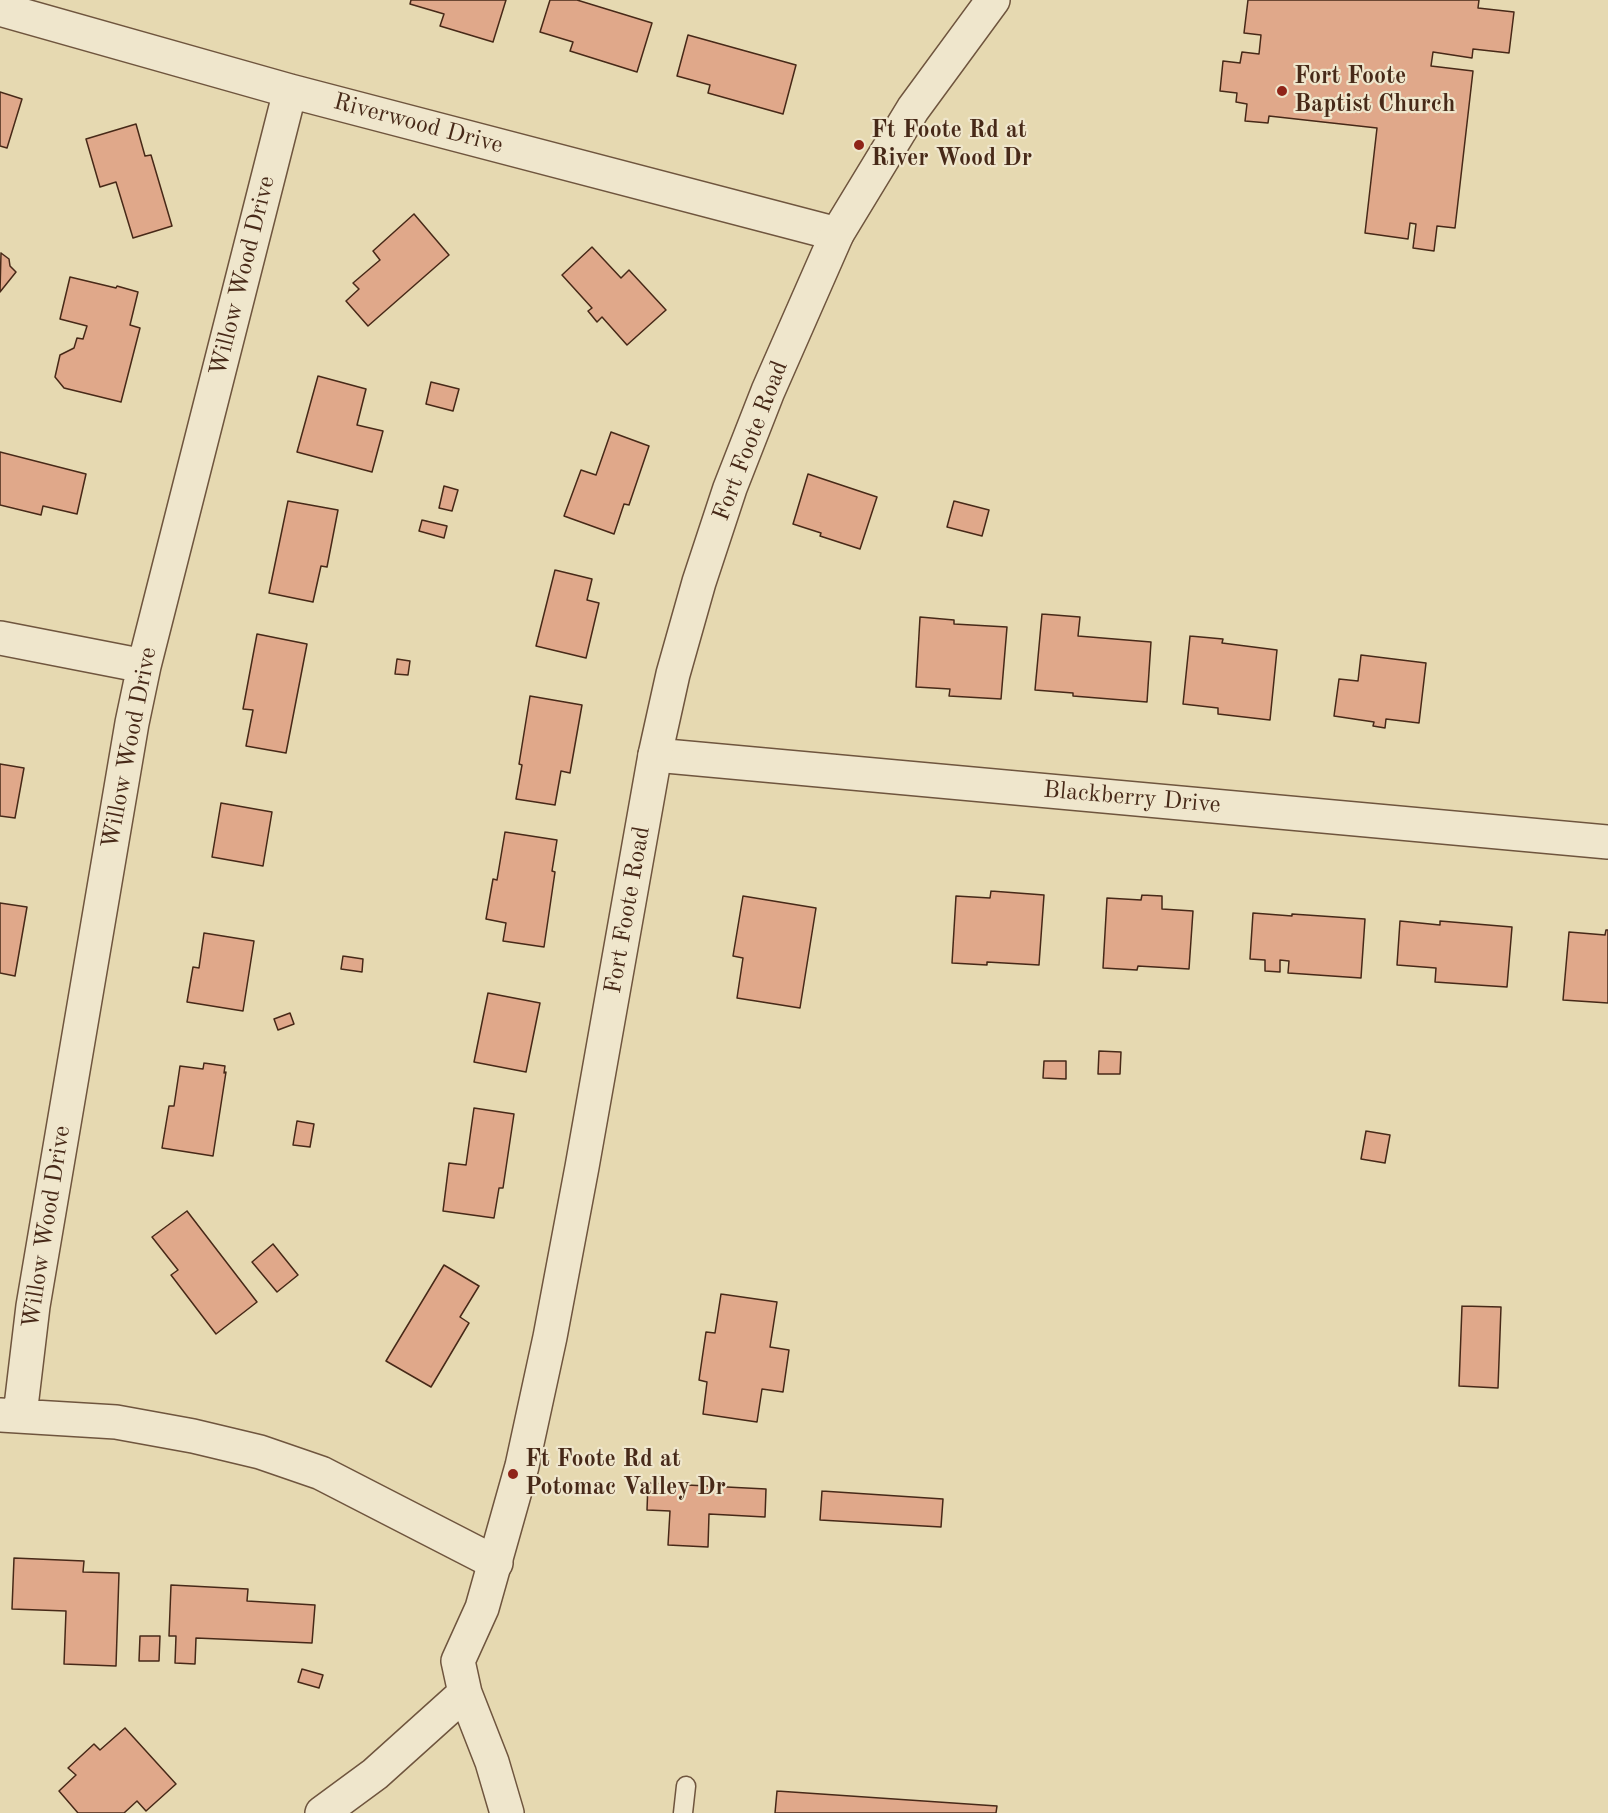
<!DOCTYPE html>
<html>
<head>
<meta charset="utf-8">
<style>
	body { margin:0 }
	canvas { display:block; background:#e6d9b1 }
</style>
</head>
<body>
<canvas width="1608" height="1813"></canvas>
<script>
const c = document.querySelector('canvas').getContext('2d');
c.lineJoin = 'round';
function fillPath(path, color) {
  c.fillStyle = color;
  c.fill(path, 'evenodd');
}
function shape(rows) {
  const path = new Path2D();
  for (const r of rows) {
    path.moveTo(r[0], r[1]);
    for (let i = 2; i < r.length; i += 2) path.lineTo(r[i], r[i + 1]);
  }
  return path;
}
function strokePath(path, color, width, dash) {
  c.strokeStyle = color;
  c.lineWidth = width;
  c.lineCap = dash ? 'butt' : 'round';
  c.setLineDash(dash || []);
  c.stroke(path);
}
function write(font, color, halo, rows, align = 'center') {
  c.font = font + ' "Old Standard TT",serif';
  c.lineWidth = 4.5;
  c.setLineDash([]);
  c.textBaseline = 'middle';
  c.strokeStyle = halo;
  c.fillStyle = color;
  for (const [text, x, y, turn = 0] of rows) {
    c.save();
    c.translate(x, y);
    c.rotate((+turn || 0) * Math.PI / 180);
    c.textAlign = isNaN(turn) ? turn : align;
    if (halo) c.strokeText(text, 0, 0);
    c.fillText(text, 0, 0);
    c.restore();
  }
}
const building = shape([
	[411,0,506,0,493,42,440,26,444,14,410,4,411,0],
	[550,0,577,0,652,23,637,72,570,51,573,42,540,32,550,0],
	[1248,0,1479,0,1478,8,1514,12,1509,53,1473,49,1472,58,1433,52,1431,66,1473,71,1455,228,1437,226,1434,251,1413,248,1416,224,1410,223,1408,239,1365,233,1377,128,1269,116,1268,123,1245,121,1247,104,1236,102,1237,93,1220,91,1223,61,1240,63,1242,52,1259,54,1261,35,1244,33,1248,0],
	[688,35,796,65,783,114,708,93,710,85,677,76,688,35],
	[0,92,22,99,7,148,0,146,0,92],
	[136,124,145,156,151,155,172,226,133,238,116,182,100,187,86,139,136,124],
	[414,214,449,255,368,326,346,301,359,289,353,283,380,260,373,251,414,214],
	[592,247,621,278,629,270,666,310,627,345,602,317,597,322,588,311,592,308,562,275,592,247],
	[1,253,9,259,10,266,16,272,0,292,1,253],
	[70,277,116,288,117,286,138,292,130,325,140,328,121,402,64,388,55,377,60,355,74,348,77,338,83,339,87,326,60,319,70,277],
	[318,376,366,389,357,425,383,431,372,472,297,452,318,376],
	[431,382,459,389,453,411,426,404,431,382],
	[611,432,649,446,629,505,624,504,614,534,564,516,581,470,596,475,611,432],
	[0,452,86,474,77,514,43,506,41,515,0,505,0,452],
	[808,474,877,497,860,549,820,536,821,533,793,524,808,474],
	[444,486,458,490,452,511,439,508,444,486],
	[288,501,338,510,327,567,321,566,313,602,269,593,288,501],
	[954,501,989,510,982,536,947,527,954,501],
	[422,520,447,526,444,538,419,531,422,520],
	[555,570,592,579,587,600,599,603,586,658,536,646,555,570],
	[1042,614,1080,617,1078,636,1151,642,1147,702,1073,696,1073,693,1035,690,1042,614],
	[920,617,954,620,954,624,1007,627,1001,699,949,696,950,689,916,687,920,617],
	[257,634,307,644,286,753,246,746,253,710,243,709,257,634],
	[1190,636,1223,639,1222,643,1277,650,1270,720,1218,714,1218,708,1183,704,1190,636],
	[1361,655,1426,663,1419,723,1386,719,1385,728,1373,726,1374,722,1334,716,1339,679,1358,681,1361,655],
	[397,659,410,661,408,675,395,674,397,659],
	[530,696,582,705,570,773,561,771,555,805,516,799,522,765,519,764,530,696],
	[0,764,24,768,15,818,0,816,0,764],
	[221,803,272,812,263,866,212,857,221,803],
	[505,832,557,840,552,871,555,872,544,947,503,941,506,923,486,919,493,879,497,880,505,832],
	[991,891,1044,895,1039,965,987,962,987,965,952,963,956,896,990,898,991,891],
	[1142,895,1162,896,1162,909,1193,911,1189,969,1138,966,1137,970,1103,968,1107,898,1141,900,1142,895],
	[743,896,816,908,800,1008,737,998,743,958,733,956,743,896],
	[0,903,27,907,15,976,0,973,0,903],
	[1253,913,1292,916,1292,914,1365,919,1361,978,1288,973,1289,961,1280,960,1280,972,1265,971,1265,960,1250,959,1253,913],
	[1400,921,1440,925,1440,921,1512,927,1507,987,1435,982,1436,968,1397,965,1400,921],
	[1606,930,1608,930,1608,1003,1563,1000,1569,932,1605,935,1606,930],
	[204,933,254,941,243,1011,187,1002,193,967,199,968,204,933],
	[343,956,363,959,362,972,341,969,343,956],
	[488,993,540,1003,526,1072,474,1062,488,993],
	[290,1013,294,1024,278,1030,274,1019,290,1013],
	[1099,1051,1121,1052,1120,1074,1098,1074,1099,1051],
	[1044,1061,1066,1061,1066,1079,1043,1078,1044,1061],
	[204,1063,225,1066,224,1073,226,1072,213,1156,162,1148,169,1106,174,1106,180,1066,203,1069,204,1063],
	[474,1108,514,1114,503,1188,499,1188,494,1218,443,1211,449,1163,466,1165,474,1108],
	[297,1121,314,1124,310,1147,293,1145,297,1121],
	[1366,1131,1390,1135,1385,1163,1361,1159,1366,1131],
	[187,1211,257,1302,216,1334,171,1275,178,1270,152,1237,187,1211],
	[273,1244,298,1275,277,1292,252,1262,273,1244],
	[444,1265,479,1286,460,1317,469,1323,431,1387,386,1361,444,1265],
	[721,1294,777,1302,770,1347,789,1350,783,1392,762,1389,757,1422,703,1414,707,1382,699,1380,706,1332,715,1333,721,1294],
	[1462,1306,1501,1307,1498,1388,1459,1386,1462,1306],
	[648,1483,766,1489,765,1517,709,1514,708,1547,668,1545,670,1511,647,1510,648,1483],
	[822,1491,943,1499,941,1527,820,1520,822,1491],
	[14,1558,84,1561,83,1572,119,1573,116,1666,64,1664,66,1611,12,1609,14,1558],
	[171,1585,248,1589,247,1601,315,1605,312,1643,196,1638,195,1664,175,1663,176,1636,169,1636,171,1585],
	[140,1636,160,1636,159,1661,139,1661,140,1636],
	[302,1669,323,1675,319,1688,298,1682,302,1669],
	[125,1728,176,1784,146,1811,137,1801,124,1813,78,1813,59,1791,76,1775,68,1768,94,1744,100,1750,125,1728],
	[777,1791,997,1806,996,1813,775,1813,777,1791]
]);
fillPath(building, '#e0a88a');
strokePath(building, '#472918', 1.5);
const service = shape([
	[683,1813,686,1786]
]);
const minor = shape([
	[0,9,290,91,837,234],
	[0,638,144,666],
	[655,755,1608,842],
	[0,1415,116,1422,193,1436,260,1452,321,1473,496,1563],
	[20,1415,33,1306,132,723,144,666,290,91]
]);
const tertiary = shape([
	[465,1693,492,1762,507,1813],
	[322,1813,375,1774,465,1693,458,1661,482,1608,522,1466,550,1337,582,1167,655,755,673,674,699,582,730,488,768,391,837,234,913,109,993,0]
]);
strokePath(service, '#6f553e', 21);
strokePath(minor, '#6f553e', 36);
strokePath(tertiary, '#6f553e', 36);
strokePath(service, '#efe6cc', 18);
strokePath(minor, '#efe6cc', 33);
strokePath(tertiary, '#efe6cc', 33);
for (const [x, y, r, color] of [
	[1282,91,6,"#8f2418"],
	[859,145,6,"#8f2418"],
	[513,1474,6,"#8f2418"]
]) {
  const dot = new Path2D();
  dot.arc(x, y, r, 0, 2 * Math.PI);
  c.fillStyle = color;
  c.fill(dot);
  strokePath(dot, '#efe6cc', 2);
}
write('bold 24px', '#472918', '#efe6cc', [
	["Fort Foote",1294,77],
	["Baptist Church",1294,105],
	["Ft Foote Rd at",871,131],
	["River Wood Dr",871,159],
	["Ft Foote Rd at",525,1460],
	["Potomac Valley Dr",525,1488]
], 'left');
write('24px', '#472918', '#efe6cc', [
	["Riverwood Drive",418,124,15],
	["Willow Wood Drive",243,276,-76],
	["Fort Foote Road",751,441,-69],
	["Willow Wood Drive",130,748,-79],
	["Blackberry Drive",1132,798,5],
	["Fort Foote Road",628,910,-80],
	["Willow Wood Drive",47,1227,-81]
]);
</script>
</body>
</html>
